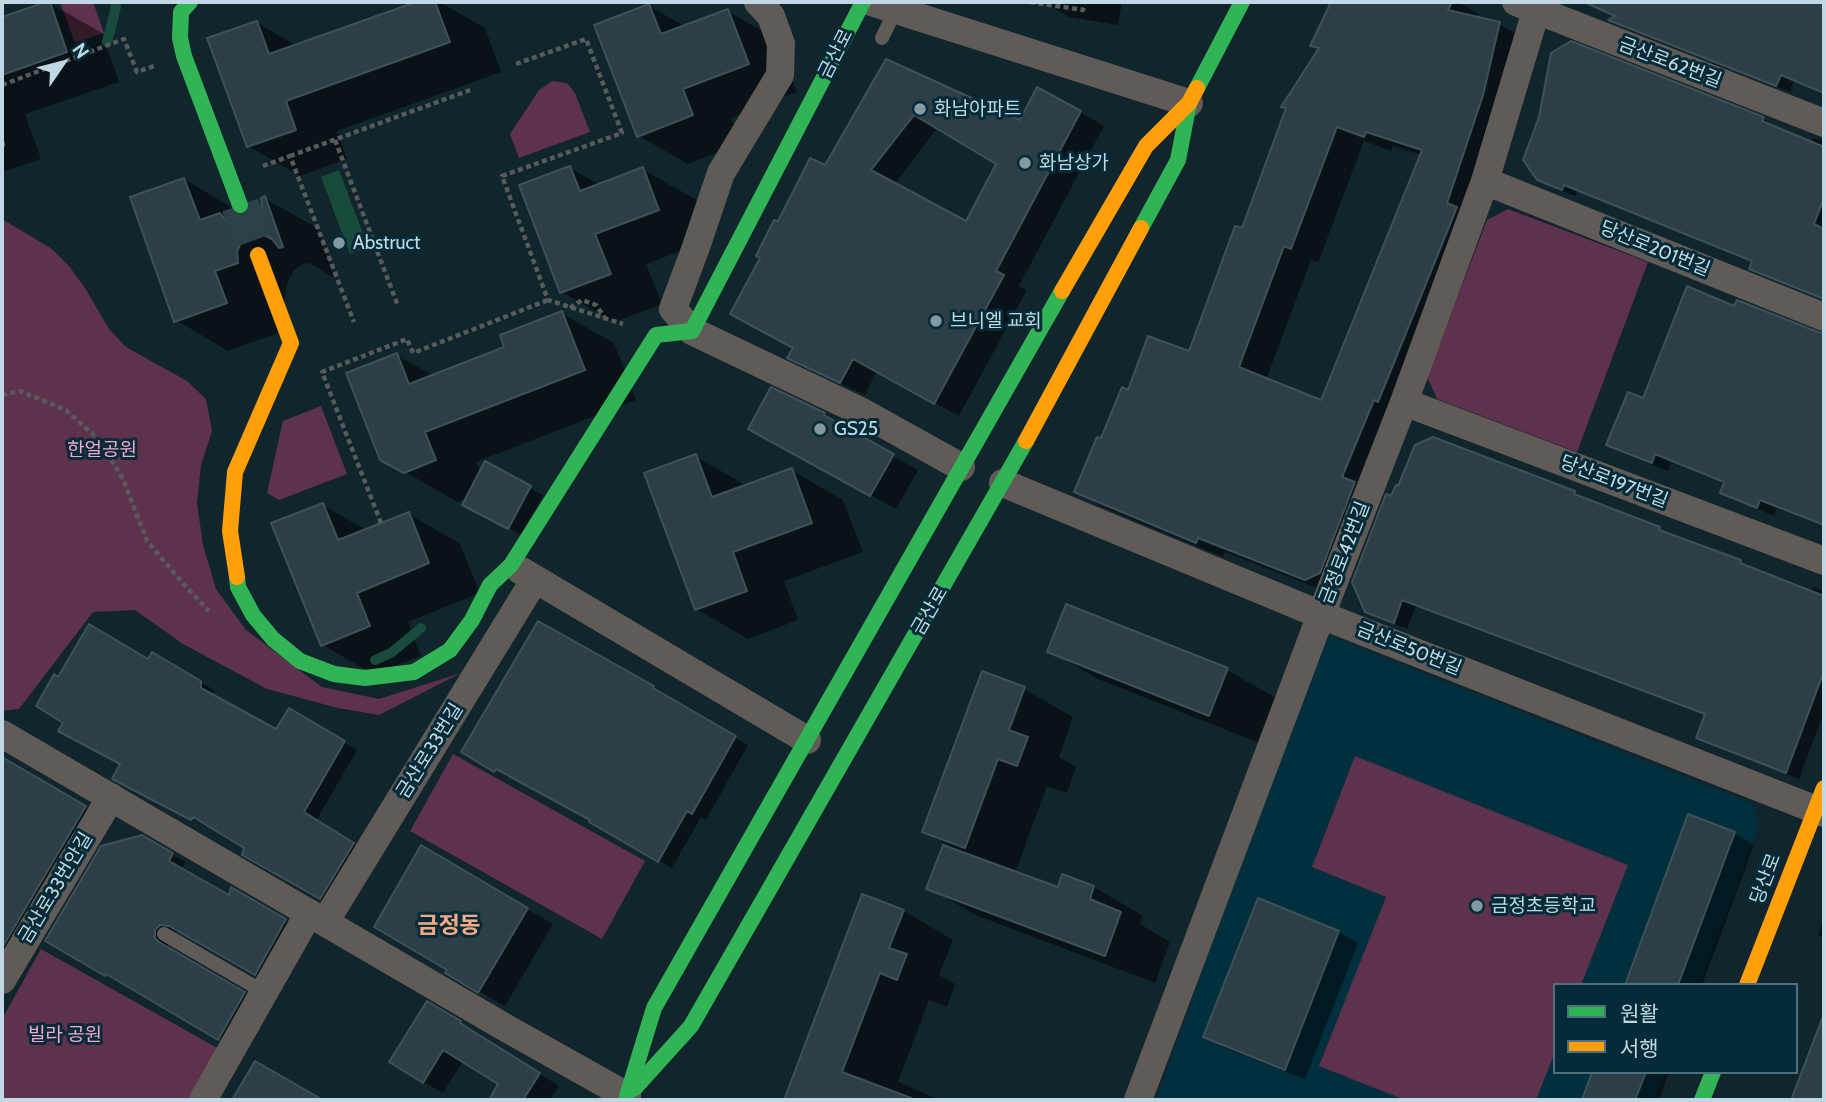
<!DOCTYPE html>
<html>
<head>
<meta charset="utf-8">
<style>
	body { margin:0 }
	#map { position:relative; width:1826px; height:1102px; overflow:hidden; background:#11252c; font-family:Cabin,"Noto Sans KR",sans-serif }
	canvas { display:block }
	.frame { position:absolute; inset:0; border:4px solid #c0d8e3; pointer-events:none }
	.legend { position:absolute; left:1553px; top:983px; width:245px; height:91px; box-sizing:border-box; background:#052a38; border:2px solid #50707c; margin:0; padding:9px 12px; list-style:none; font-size:21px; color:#c0d8e3 }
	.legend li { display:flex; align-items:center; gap:14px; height:35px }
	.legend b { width:35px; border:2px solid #50707c }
	.north { position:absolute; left:28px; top:28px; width:70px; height:70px; -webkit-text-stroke:5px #052a38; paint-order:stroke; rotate:55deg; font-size:19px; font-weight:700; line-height:28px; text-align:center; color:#c0d8e3 }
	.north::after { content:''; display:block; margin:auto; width:24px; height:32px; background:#c0d8e3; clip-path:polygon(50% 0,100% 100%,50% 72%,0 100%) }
</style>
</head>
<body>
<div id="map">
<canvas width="1826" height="1102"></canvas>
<div class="frame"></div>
<ul class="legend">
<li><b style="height:9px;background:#30b455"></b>원활</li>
<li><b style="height:9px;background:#ff9f0a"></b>서행</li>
</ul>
<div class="north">N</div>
</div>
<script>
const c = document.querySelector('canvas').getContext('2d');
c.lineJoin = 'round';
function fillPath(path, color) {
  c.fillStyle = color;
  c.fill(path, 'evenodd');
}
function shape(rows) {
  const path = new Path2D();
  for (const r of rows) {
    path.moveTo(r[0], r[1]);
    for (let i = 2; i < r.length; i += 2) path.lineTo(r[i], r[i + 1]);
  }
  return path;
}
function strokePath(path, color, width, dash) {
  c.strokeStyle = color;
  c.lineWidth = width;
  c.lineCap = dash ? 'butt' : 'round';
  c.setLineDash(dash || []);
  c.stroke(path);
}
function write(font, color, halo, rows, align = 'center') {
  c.font = font + ' Cabin,"Noto Sans KR",sans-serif';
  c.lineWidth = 6;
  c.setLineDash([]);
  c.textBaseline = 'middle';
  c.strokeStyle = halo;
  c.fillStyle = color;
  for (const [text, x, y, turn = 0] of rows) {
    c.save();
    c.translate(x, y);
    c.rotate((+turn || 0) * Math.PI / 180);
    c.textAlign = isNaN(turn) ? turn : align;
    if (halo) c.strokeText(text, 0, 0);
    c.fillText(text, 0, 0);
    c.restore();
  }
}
fillPath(shape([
	[1322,633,1752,803,1759,827,1699,985,1555,985,1555,1072,1665,1072,1654,1100,1156,1100]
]), '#022f3d');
fillPath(shape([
	[60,2,93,2,104,33,75,43],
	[552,81,567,83,575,93,590,132,519,158,510,134,539,90],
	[1508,209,1648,262,1577,452,1437,399,1427,377,1487,220],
	[2,219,52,249,69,266,85,288,109,329,126,347,187,381,206,399,212,431,201,465,197,503,203,545,216,589,246,630,322,687,379,699,461,673,379,715,338,708,267,689,183,644,135,610,93,612,19,709,2,711],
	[321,406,347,474,279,500,267,493,283,421],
	[453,754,645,861,602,939,410,831],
	[1355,756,1628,865,1581,985,1555,985,1555,1052,1536,1100,1405,1100,1319,1066,1386,897,1312,867],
	[41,949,219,1049,190,1100,2,1100,2,1019]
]), '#5e314d');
fillPath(shape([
	[339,170,368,247,350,254,321,177]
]), '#184b3b');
fillPath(shape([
	[421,2,440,2,485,28,501,72,337,131,347,159,300,176,248,146,256,22,297,46],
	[1043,2,1122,2,1118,25,1069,17],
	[1333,2,1457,2,1479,14,1477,19,1499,24,1526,39,1333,594,1225,552,1223,557,1103,507,1077,491,1102,440,1129,392,1190,353,1320,49,1312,45],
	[1364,141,1391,151,1393,146,1422,155,1322,403,1266,380,1311,260,1318,263],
	[1585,2,1824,2,1824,94,1794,81,1790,92,1623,27,1611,20,1617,17],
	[49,3,102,33,119,82,25,114,41,159,2,172,2,19],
	[649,6,686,27,727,11,777,39,797,92,731,118,742,143,688,164,639,136],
	[887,61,1021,122,1080,112,1104,126,1019,286,1027,290,959,416,877,371,865,395,813,371,790,357,795,348,779,224,826,168],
	[938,127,998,163,967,223,894,185],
	[1763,119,1776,126,1775,128,1811,143,1813,138,1824,141,1824,300,1764,276,1751,268,1753,262,1577,191,1575,196,1552,187,1538,179],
	[570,168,600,185,642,169,695,199,710,240,646,264,662,304,614,322,562,292],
	[184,179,236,210,243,228,248,227,259,219,263,208,264,198,317,228,334,276,332,277,309,263,303,264,294,270,288,281,278,333,228,351,176,320],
	[1735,308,1824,335,1824,526,1777,508,1774,516,1738,501,1722,492,1725,483,1672,462,1668,471,1625,453,1608,444,1644,401],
	[561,313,614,343,636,400,476,462,481,473,486,464,543,495,521,535,468,506,468,498,458,502,382,459,396,355,434,376,507,348],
	[824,414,849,429,849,431,918,470,896,509,776,443],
	[1433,439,1575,493,1588,500,1659,529,1672,536,1740,562,1753,570,1811,592,1813,587,1824,591,1824,712,1799,779,1711,745,1698,738,1707,715,1416,606,1407,629,1380,618,1367,611,1392,499],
	[695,456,747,486,791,470,843,500,863,552,784,581,798,620,748,639,696,609],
	[322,505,367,530,409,514,460,544,480,593,408,622,421,656,373,674,321,644],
	[539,623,666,695,665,697,748,745,706,820,701,817,672,868,591,821,592,820,509,775,508,778,464,751],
	[1049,651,1227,670,1276,698,1259,743,1098,679],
	[152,655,214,690,214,697,277,732,290,710,357,750,316,821,366,852,323,900,244,854,246,847,206,823,205,826,127,786,122,763,66,722,58,679,148,661],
	[1024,689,1073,717,1059,757,1076,767,1067,793,1047,786,1015,873,1059,889,1094,887,1143,916,1140,924,1170,942,1155,983,978,916,929,888,953,848,925,832],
	[2,759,98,815,2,977],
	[1734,833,1754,845,1702,985,1626,985],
	[141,837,185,862,181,870,230,897,232,890,298,928,268,981,184,932,174,932,168,937,168,947,172,952,257,1001,232,1046,120,980,119,982,47,940],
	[422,848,553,924,505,1006,447,973,450,969],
	[863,896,904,911,953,940,939,975,955,984,947,1007,929,1000,898,1082,940,1100,786,1100],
	[1259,901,1339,932,1358,943,1305,1079,1225,1048,1206,1036],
	[1824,916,1824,938,1818,935],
	[428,1004,480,1034,479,1035,559,1086,550,1100,491,1100,500,1084,463,1061,443,1093,423,1082],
	[1824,1017,1824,1100,1793,1100],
	[1594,1072,1669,1072,1659,1100,1584,1100]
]), '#0007');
strokePath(shape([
	[107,42,116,7,115,2],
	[375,660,391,653,421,628]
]), '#184b3b', 10);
const building = shape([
	[46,2,50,2,67,52,2,75,2,17,46,2],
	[416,2,435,2,450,42,286,101,296,130,247,147,207,38,257,21,269,54,416,2],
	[1331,2,1452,2,1448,10,1500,22,1483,95,1447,203,1457,207,1378,402,1374,400,1342,477,1355,482,1320,573,1305,580,1198,538,1196,543,1074,492,1097,437,1101,438,1122,387,1128,390,1148,336,1189,351,1235,226,1242,228,1286,108,1281,107,1319,48,1310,46,1331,2],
	[1337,127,1364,137,1366,132,1422,150,1321,400,1239,367,1284,246,1291,249,1337,127],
	[1584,2,1824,2,1824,93,1781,75,1776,86,1608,20,1615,16,1584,2],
	[649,4,661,34,728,9,749,64,683,89,693,115,637,137,594,25,649,4],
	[1571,41,1764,117,1762,121,1824,147,1824,198,1814,224,1824,229,1824,299,1749,269,1752,261,1564,185,1562,190,1537,180,1523,160,1539,117,1551,53,1571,41],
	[886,59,1020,120,1037,87,1081,111,996,271,1004,275,934,404,853,359,840,383,787,358,793,348,730,314,760,258,756,256,774,220,778,221,810,158,825,165,886,59],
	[914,115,996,164,966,221,871,170,914,115],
	[570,166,580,191,643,167,659,210,595,234,611,274,560,293,519,185,570,166],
	[184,178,200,220,220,213,227,222,237,227,247,226,257,218,262,208,261,198,265,196,283,247,279,248,272,239,262,234,250,235,242,241,237,251,238,263,215,271,227,303,174,322,130,197,184,178],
	[1687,286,1734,306,1737,300,1818,332,1824,333,1824,525,1760,500,1757,508,1720,493,1724,482,1655,454,1652,463,1606,445,1628,392,1643,398,1687,286],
	[562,311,585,370,425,432,436,460,404,473,380,460,346,373,397,353,409,384,504,347,500,335,562,311],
	[771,387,825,413,824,415,894,454,870,496,748,429,771,387],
	[1433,437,1575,491,1574,494,1660,527,1659,530,1741,560,1740,563,1824,596,1824,671,1786,773,1696,738,1705,714,1402,600,1394,623,1365,612,1352,582,1386,494,1391,496,1396,485,1398,486,1415,445,1433,437],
	[696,454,712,497,792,468,812,523,733,552,747,591,695,610,644,473,696,454],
	[485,461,531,486,508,529,462,505,485,461],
	[323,503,338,540,409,512,429,563,357,593,370,626,321,646,271,523,323,503],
	[1066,604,1228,668,1209,716,1047,652,1066,604],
	[538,621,654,686,653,688,736,736,692,814,687,811,658,862,589,822,590,820,496,769,494,772,461,752,538,621],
	[89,624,148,659,152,652,201,681,201,688,276,729,289,708,345,741,304,812,354,843,320,899,242,855,244,848,193,817,191,820,112,779,120,764,58,731,63,723,36,706,54,674,58,677,89,624],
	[982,671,1025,687,1009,730,1028,737,1017,766,998,759,965,848,922,832,982,671],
	[2,757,86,806,2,948,2,757],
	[1688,814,1735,832,1678,985,1625,985,1688,814],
	[142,835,173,853,169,861,229,895,231,887,286,919,255,975,169,926,160,925,155,930,155,938,159,942,245,992,218,1040,106,974,105,976,45,941,101,846,142,835],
	[421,845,528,908,478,993,445,973,447,970,374,927,421,845],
	[943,845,1058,887,1062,874,1094,886,1090,899,1121,912,1105,956,926,889,943,845],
	[862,894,904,910,889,948,907,954,897,980,880,973,842,1072,911,1098,911,1100,784,1100,862,894],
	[1258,898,1339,931,1285,1070,1203,1037,1258,898],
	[427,1001,461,1021,460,1023,540,1073,523,1100,489,1100,498,1084,443,1050,423,1083,389,1062,427,1001],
	[1822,1019,1824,1020,1824,1100,1791,1100,1822,1019],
	[255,1061,323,1100,232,1100,255,1061],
	[1592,1072,1646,1072,1635,1100,1582,1100,1592,1072]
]);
fillPath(building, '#2d3f46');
strokePath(building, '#3f5158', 2);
strokePath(shape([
	[240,205,258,255]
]), '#2b4047', 38, [38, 19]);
strokePath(shape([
	[1030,2,1083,10,1084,2],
	[516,64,586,39,622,133,502,176,548,300,623,324],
	[2,85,124,39,137,72,154,66],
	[335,140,398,306],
	[2,141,3,145,2,146],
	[290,156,473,89],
	[263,166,290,156,354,322],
	[570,308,582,300,596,305,604,317],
	[2,395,20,391,66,410,99,440,123,479,147,541,188,589,209,611],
	[381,523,322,372,407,339,413,353,548,300]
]), '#575b5b', 4.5, [5, 3.5]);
strokePath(shape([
	[882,38,896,9],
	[164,934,264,992]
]), '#615b57', 14);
strokePath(shape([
	[758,2,771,16,781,44,780,75,721,173,696,247,673,309,692,331,862,412,961,467],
	[871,2,1189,103],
	[1516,2,1824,123],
	[1485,181,1824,317],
	[1404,402,1824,561],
	[1003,483,1321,615,1824,813],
	[520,570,807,740],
	[2,734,506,1028,627,1096],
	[325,922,535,579],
	[2,980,111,797],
	[203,1100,309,913],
	[1138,1100,1321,615,1404,402,1485,181,1536,11,1541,2]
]), '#615b57', 28);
strokePath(shape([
	[190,2,181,12,180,38,184,56,240,205],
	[1197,88,1242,2],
	[1141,228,1178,160,1189,103],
	[237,577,238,587,253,615,273,639,300,661,334,674,365,678,414,672,450,650,472,620,490,585,511,565,656,335,692,331,863,2],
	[635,1088,691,1026,1026,441],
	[627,1096,654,1008,1062,291],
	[1702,1100,1713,1072]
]), '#30b455', 16);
strokePath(shape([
	[1062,291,1146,146,1189,103,1197,88],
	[1026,441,1141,228],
	[237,577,230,531,235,472,291,343,258,255],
	[1747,985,1824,788]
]), '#ff9f0a', 16);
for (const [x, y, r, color] of [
	[920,109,7,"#8399a3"],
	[1025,163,7,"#8399a3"],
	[339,243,7,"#8399a3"],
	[936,321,7,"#8399a3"],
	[820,429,7,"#8399a3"],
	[1477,906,7,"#8399a3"]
]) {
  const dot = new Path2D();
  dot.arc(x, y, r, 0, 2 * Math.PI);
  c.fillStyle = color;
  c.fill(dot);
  strokePath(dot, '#052a38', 2.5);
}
write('19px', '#c0d8e3', '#052a38', [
	["금산로",836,54,-63],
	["금산로62번길",1670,63,21],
	["당산로201번길",1655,249,22],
	["당산로197번길",1614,482,21],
	["금정로42번길",1345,553,-69],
	["금산로",930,611,-60],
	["금산로50번길",1409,649,22],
	["금산로33번길",430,751,-58],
	["당산로",1766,879,-69],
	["금산로33번안길",56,888,-59]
]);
write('19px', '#c0d8e3', '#052a38', [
	["화남아파트",934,109],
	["화남상가",1039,163],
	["Abstruct",353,243],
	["브니엘 교회",950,321],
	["GS25",834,429],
	["금정초등학교",1491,906]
], 'left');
write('19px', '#f6a4d0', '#052a38', [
	["한얼공원",102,450],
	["빌라 공원",65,1035]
]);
write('bold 23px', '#f4aa86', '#052a38', [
	["금정동",449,926]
]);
</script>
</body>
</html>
